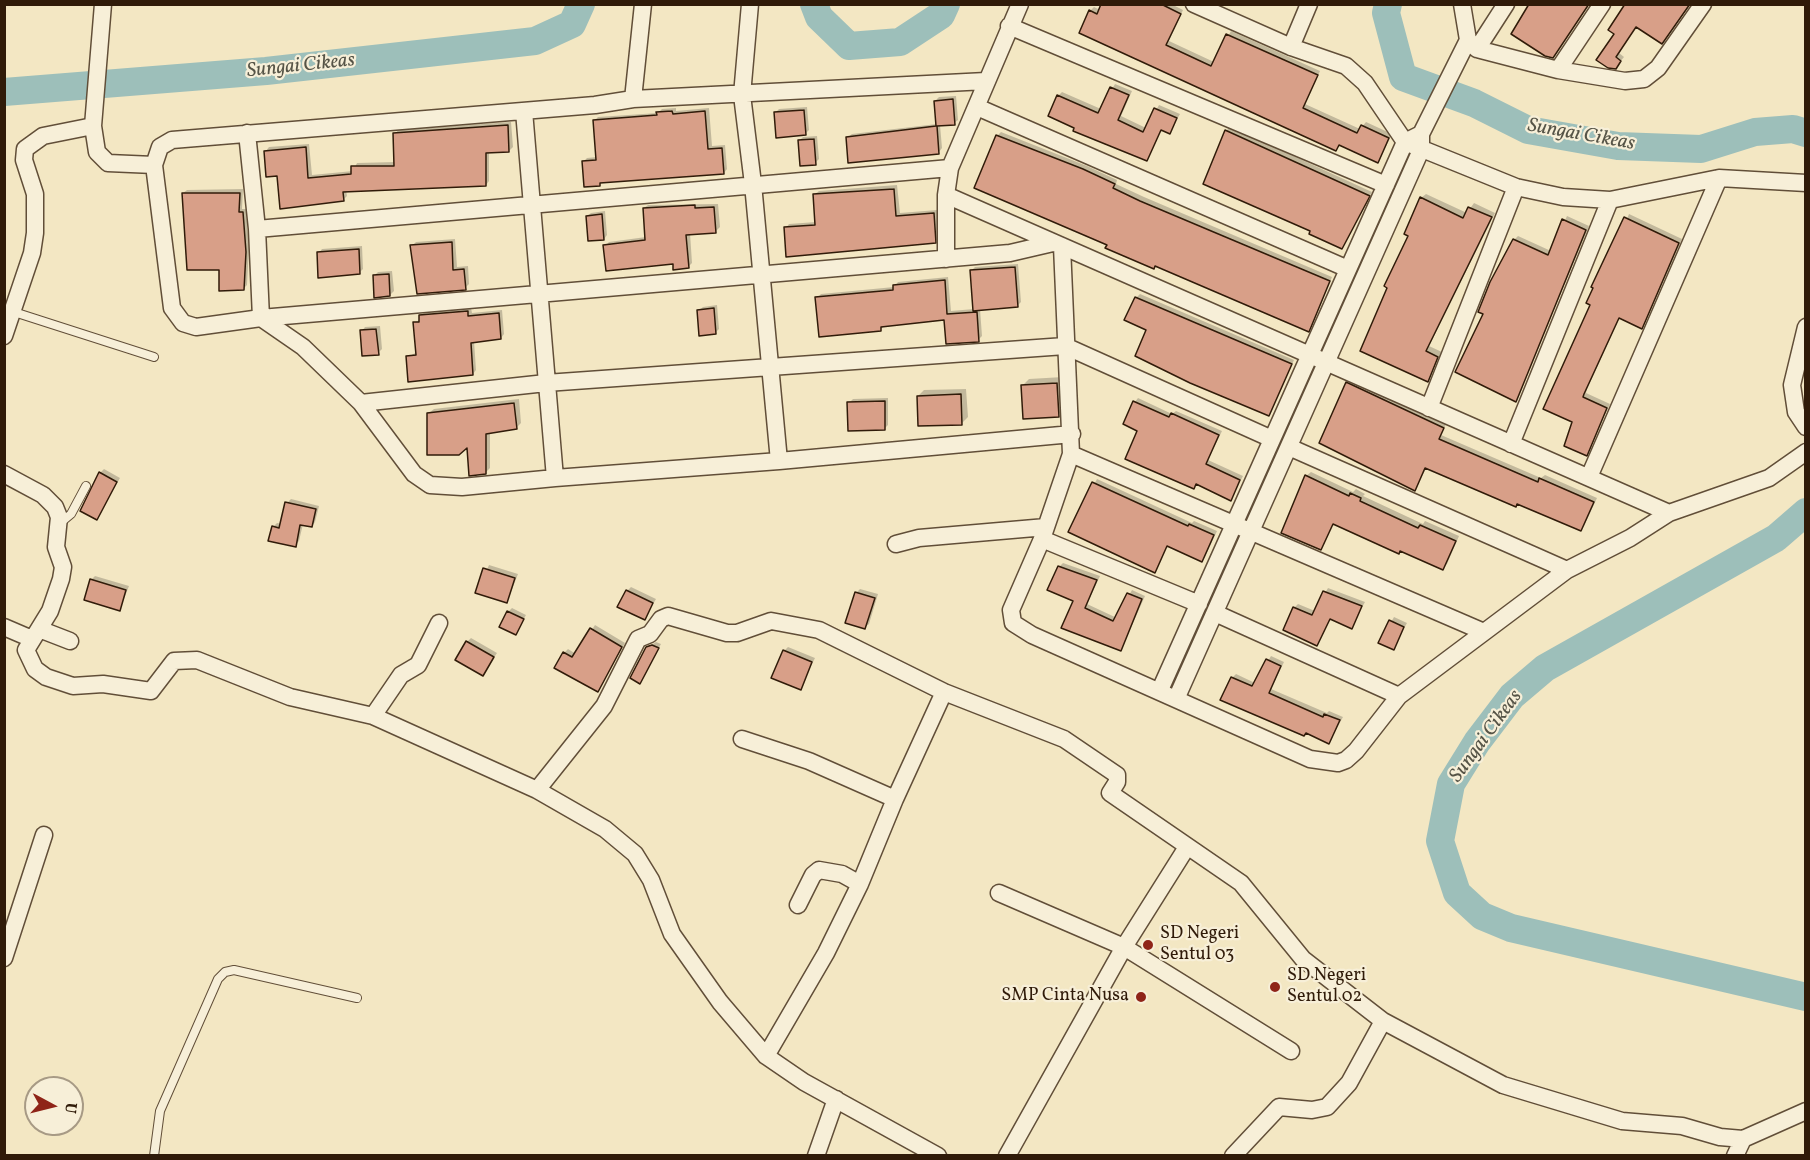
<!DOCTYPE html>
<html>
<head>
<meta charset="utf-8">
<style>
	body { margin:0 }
	#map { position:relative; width:1810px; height:1160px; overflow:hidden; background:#f3e7c3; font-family:Vollkorn,serif }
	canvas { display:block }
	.frame { position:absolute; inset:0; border:6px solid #301b09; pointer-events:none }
	.north { position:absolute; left:24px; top:1076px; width:60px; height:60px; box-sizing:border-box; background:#f7efd8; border:2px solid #a79a85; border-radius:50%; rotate:97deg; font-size:16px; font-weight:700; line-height:24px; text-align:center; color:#301b09 }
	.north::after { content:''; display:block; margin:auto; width:21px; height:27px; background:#8f2418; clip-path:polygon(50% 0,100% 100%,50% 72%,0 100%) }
</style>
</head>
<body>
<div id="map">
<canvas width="1810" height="1160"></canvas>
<div class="frame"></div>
<div class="north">U</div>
</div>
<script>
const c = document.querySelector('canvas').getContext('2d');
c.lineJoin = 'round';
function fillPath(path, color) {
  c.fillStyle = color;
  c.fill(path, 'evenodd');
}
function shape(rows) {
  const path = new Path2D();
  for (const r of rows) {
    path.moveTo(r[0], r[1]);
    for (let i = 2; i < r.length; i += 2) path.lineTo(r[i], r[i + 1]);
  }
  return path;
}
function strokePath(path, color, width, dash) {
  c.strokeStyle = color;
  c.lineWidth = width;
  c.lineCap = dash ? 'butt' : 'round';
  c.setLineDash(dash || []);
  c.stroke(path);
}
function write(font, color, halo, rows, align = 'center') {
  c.font = font + ' Vollkorn,serif';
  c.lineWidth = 4.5;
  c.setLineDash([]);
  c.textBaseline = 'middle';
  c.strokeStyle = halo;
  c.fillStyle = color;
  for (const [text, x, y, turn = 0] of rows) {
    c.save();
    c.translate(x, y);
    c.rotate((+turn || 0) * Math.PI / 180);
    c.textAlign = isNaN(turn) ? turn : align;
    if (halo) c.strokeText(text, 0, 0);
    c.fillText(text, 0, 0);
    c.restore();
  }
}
fillPath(shape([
	[1103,4,1171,4,1183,10,1169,41,1214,62,1231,31,1320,71,1305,104,1360,129,1366,122,1392,134,1381,157,1377,161,1340,144,1336,150,1090,11,1094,7,1100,10],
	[1629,4,1637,26,1619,53,1624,57,1616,67,1616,33],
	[1115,84,1132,91,1121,116,1146,128,1159,105,1180,114,1169,133,1162,129,1146,160,1076,127,1058,96,1062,92,1101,109],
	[956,96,958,120,954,123,940,125,942,148,939,152,848,137,852,134,937,124,935,101,939,97],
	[807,107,809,130,805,134,775,113,779,109],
	[676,108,676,111,709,108,712,146,725,145,727,169,724,173,602,181,599,184,583,162,587,158,597,157,594,121,598,117,658,113,662,109],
	[511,122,513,147,509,151,489,152,489,181,486,185,346,190,347,196,343,200,279,174,266,151,269,147,309,144,312,175,353,171,357,163,396,162,395,134,398,130],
	[1230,127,1372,192,1342,248,1312,231,1226,131],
	[1001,132,1087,166,1117,180,1116,184,1144,197,1332,277,1312,326,1308,330,1109,244,997,136],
	[817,136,819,159,815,163,799,141,803,137],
	[897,185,900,213,937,210,939,238,935,242,786,228,789,224,816,222,815,194,819,191],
	[243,189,242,209,246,209,249,247,247,285,243,289,221,268,183,193,187,190],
	[1426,194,1467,213,1474,203,1495,213,1429,346,1442,352,1427,381,1410,235,1421,198],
	[718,204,720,227,716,231,690,233,692,263,688,267,605,246,609,242,646,237,644,208,648,205],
	[605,211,607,235,604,239,587,216,591,213],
	[1629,214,1682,239,1645,323,1642,327,1620,317,1587,389,1586,393,1610,404,1586,454,1574,422,1592,304],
	[1567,216,1589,226,1516,400,1485,313,1514,240,1518,236,1551,251],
	[455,239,457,267,468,266,469,284,465,288,412,246,416,242],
	[362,246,363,269,359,273,319,253,322,249],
	[1018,264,1021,302,1017,306,980,309,982,336,978,340,946,318,884,326,880,330,817,298,821,294,894,287,898,282,948,277,951,311,974,309,971,271,975,267],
	[392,271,394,291,390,295,374,276,378,272],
	[1140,294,1294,360,1272,410,1269,414,1148,329,1136,298],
	[717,305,719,329,715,333,699,310,703,307],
	[471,308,472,313,502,310,504,334,501,338,474,341,476,370,473,374,408,357,417,352,414,323,421,319,424,312],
	[380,326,382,349,378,353,362,331,365,327],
	[1063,377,1064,409,1058,415,1023,385,1029,379],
	[1351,380,1446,424,1441,435,1541,478,1545,475,1597,498,1584,526,1580,530,1427,467,1415,489,1347,383],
	[966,389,968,417,962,423,918,396,924,390],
	[888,398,888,425,884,429,849,403,853,399],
	[1138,398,1172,414,1176,411,1222,431,1208,460,1243,476,1231,499,1197,483,1193,487,1139,431,1135,402],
	[519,399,521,423,516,428,490,432,490,468,485,473,468,445,429,413,434,409],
	[104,469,120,478,97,518,100,473],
	[1311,472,1353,492,1356,489,1365,494,1363,496,1423,524,1425,521,1459,536,1447,564,1442,568,1334,523,1320,548,1306,476],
	[1097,479,1192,523,1194,521,1217,531,1205,557,1202,560,1168,545,1154,571,1070,531],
	[291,499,319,506,315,522,312,526,303,524,299,541,295,545,273,527,277,523,282,524,287,503],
	[1063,563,1100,576,1087,604,1117,618,1132,590,1145,596,1121,650,1075,600,1059,567],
	[489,565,518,574,507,602,477,592],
	[95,576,129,586,120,609,91,580],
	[631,587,656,599,645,618,627,591],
	[1328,588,1365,602,1351,627,1331,618,1317,645,1294,608,1298,604,1315,611],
	[860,589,878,594,869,624,865,627,857,592],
	[512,608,526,615,516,633,508,612],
	[1394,617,1407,623,1393,648,1380,642],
	[595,625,625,643,598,690,564,653,568,649,576,654],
	[471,638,497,653,483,674,467,642],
	[656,642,661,644,640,682,647,648],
	[788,647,815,658,800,688,784,651],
	[1271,656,1284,662,1271,689,1327,713,1329,711,1343,717,1329,742,1232,678,1236,674,1255,683]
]), '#0003');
strokePath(shape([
	[814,4,819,17,849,46,900,42,941,15,946,4],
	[1388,4,1386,13,1403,77,1474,103,1528,130,1618,146,1701,149,1755,132,1793,129,1806,133],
	[4,92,266,71,535,41,572,24,581,4],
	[1806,512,1776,538,1545,668,1512,696,1477,742,1451,784,1440,841,1457,893,1482,916,1511,928,1806,997]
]), '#9dbfba', 28);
const building = shape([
	[1101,4,1161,4,1181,14,1166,45,1211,66,1226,34,1318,75,1303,108,1357,133,1361,125,1389,138,1378,163,1339,145,1336,151,1079,33,1089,10,1097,14,1101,4],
	[1529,4,1589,4,1553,58,1545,56,1511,34,1529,4],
	[1625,4,1690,4,1662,44,1636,27,1616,57,1621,61,1616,69,1608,68,1596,60,1614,34,1608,30,1625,4],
	[1110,87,1129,95,1118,120,1143,132,1154,108,1177,118,1170,134,1161,130,1147,161,1073,131,1074,128,1048,116,1057,95,1098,113,1110,87],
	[953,99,955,125,937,126,939,154,848,163,846,137,936,126,934,101,953,99],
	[804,110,806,135,776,138,774,112,804,110],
	[672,111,673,114,705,111,708,149,722,148,724,174,600,183,600,186,584,187,582,161,596,160,593,120,657,115,656,112,672,111],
	[508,125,509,152,486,153,486,186,343,192,344,201,280,209,277,176,266,177,264,151,306,147,308,178,351,174,351,166,394,166,393,133,508,125],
	[1225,130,1370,196,1342,249,1309,234,1310,231,1203,184,1225,130],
	[996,135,1083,169,1115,184,1113,188,1140,201,1330,281,1309,332,1155,266,1154,269,1105,248,1107,245,974,188,996,135],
	[814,139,816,165,800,166,798,140,814,139],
	[894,189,896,216,934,213,936,243,786,257,784,227,815,225,813,194,894,189],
	[182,193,240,193,239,212,243,212,246,252,244,290,219,291,219,270,187,270,182,193],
	[1420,197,1463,218,1468,207,1492,217,1426,351,1438,357,1428,382,1360,351,1387,288,1384,286,1408,236,1404,234,1420,197],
	[695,205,695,208,714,207,716,233,686,235,689,268,673,270,673,264,606,271,603,245,645,240,643,208,695,205],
	[602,214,604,240,588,241,586,216,602,214],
	[1624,217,1679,243,1642,329,1619,318,1584,394,1583,397,1607,408,1587,456,1564,446,1572,422,1543,409,1590,305,1586,303,1593,288,1591,287,1624,217],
	[1562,219,1586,230,1516,402,1455,372,1483,314,1478,312,1490,282,1513,239,1548,255,1562,219],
	[452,242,453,270,464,269,466,290,417,294,410,245,452,242],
	[359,249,360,274,318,278,317,252,359,249],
	[1015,267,1018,307,973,311,970,270,1015,267],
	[389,274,390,296,374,298,373,275,389,274],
	[945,280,947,314,977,312,979,342,946,344,944,320,881,327,881,331,819,337,815,297,893,290,893,285,945,280],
	[1135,297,1292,364,1269,416,1190,383,1135,356,1146,330,1124,320,1135,297],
	[714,308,716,334,699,336,697,310,714,308],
	[468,311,468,316,499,313,501,339,471,343,473,375,408,382,406,356,416,355,413,322,419,322,419,315,468,311],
	[376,329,379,355,362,356,360,330,376,329],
	[1346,382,1444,428,1439,439,1538,482,1539,478,1594,502,1581,531,1517,504,1516,507,1425,468,1415,491,1319,443,1346,382],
	[1057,383,1059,417,1023,419,1021,385,1057,383],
	[961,394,962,425,918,426,917,396,961,394],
	[885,401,885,430,848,431,847,402,885,401],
	[1133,401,1169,417,1171,413,1219,435,1206,464,1240,480,1231,501,1196,484,1194,489,1125,459,1137,431,1123,424,1133,401],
	[514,403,517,429,486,434,486,474,469,476,467,448,459,455,427,455,427,413,514,403],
	[99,472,117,482,97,520,80,511,99,472],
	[1305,475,1349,496,1350,493,1361,498,1360,501,1418,528,1420,525,1456,541,1443,570,1400,551,1399,554,1333,524,1321,550,1281,533,1305,475],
	[1092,482,1188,526,1189,524,1214,535,1202,562,1167,546,1155,573,1068,532,1092,482],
	[285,502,316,509,312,527,300,525,296,547,268,541,272,526,279,528,285,502],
	[1058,566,1097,580,1085,608,1113,621,1127,593,1142,599,1121,651,1061,628,1073,601,1047,590,1058,566],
	[483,568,515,578,507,603,475,593,483,568],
	[90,579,126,590,120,611,84,600,90,579],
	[626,590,653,603,645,620,617,607,626,590],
	[1323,591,1362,606,1352,629,1330,619,1317,646,1283,630,1293,607,1312,615,1323,591],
	[855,592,875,598,865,629,845,623,855,592],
	[507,611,524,619,516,635,499,627,507,611],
	[1389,620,1404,627,1394,650,1378,643,1389,620],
	[590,628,622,647,598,692,554,668,563,652,572,657,590,628],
	[466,641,494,657,483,676,455,660,466,641],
	[652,645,659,648,640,684,630,678,646,647,652,645],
	[783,650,812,662,801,690,771,678,783,650],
	[1266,659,1281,666,1269,693,1323,717,1324,714,1340,720,1329,744,1306,733,1304,736,1220,700,1231,677,1252,686,1266,659]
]);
fillPath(building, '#d89f88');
strokePath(building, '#301b09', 1.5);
const lane = shape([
	[14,312,154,357],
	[59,524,71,514,86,486],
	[154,1156,160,1111,218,979,225,972,234,970,357,998]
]);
const street = shape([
	[103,4,93,126,97,152,108,163,154,165],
	[750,4,742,95,753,184,779,461,1072,434],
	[1194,4,1291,47,1346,66,1365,83,1405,142,1516,187,1563,197,1610,200,1719,178,1806,183],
	[1462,4,1468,40,1477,49,1558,70,1625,81,1644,79,1658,68,1703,4],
	[1009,26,1386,185],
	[1291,47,1309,4],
	[1477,49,1506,4],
	[1558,70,1602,4],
	[986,81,633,99,595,105,172,140,160,147,154,165,172,308,183,323,196,327,261,318,1010,253,1053,243],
	[633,99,643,4],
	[977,107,1348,269],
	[247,133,257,229,261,318,303,347,361,403,546,383,1065,346,1272,439],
	[1421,134,1468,40],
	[946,195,1669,513],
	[257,229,950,168],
	[1062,246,1071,454,1484,632],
	[946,259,946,195,950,168,1020,4],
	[1806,327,1792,385,1796,412,1806,427],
	[4,336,32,253,35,233,35,194,24,160,25,149,43,136,93,126],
	[361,403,414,474,430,485,462,487,555,478,524,111],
	[1429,408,1516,187],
	[1511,444,1610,200],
	[1289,447,1567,570],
	[1071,454,1042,539,1011,610,1013,623,1032,635,1310,759,1338,763,1346,760,1356,751,1399,696,1567,570,1630,538,1669,513,1769,478,1806,452],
	[4,474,43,495,55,507,59,517,56,547,63,567,61,579,50,611,26,650,35,669,46,677,73,686,103,684,151,691,174,661,197,660,290,697,373,716,537,790,605,829,635,854,651,880,672,934,720,1002,766,1056,804,1082,938,1156],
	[1589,477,1719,178],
	[555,478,779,461],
	[1042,539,1199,604],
	[896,544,919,538,1046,527],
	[1215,613,1399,696],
	[4,627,32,639],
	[39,629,70,641],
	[1160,690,1405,142,1421,134,1421,150,1177,697],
	[373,716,401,675,418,665,439,623],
	[742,739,809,761,895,799],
	[537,790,604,706,638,639,650,634,661,619,668,616,727,633,737,633,771,621,819,630,944,692,1064,739,1117,775,1117,782,1110,793,1241,883,1303,959,1383,1021,1349,1083,1327,1107,1312,1110,1279,1107,1233,1156],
	[999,893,1124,947,1291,1051],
	[798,905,813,875,819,870,842,874,860,884],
	[4,958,44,835],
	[1383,1021,1503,1085,1622,1121,1682,1126,1720,1137,1743,1139,1806,1111],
	[766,1056,826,953,860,884,895,799,944,692],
	[816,1156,836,1099],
	[1007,1156,1124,947,1187,847],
	[1735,1156,1743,1139]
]);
strokePath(lane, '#614e38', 10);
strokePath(street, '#614e38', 19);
strokePath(lane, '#f7efd8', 8);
strokePath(street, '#f7efd8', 16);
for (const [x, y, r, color] of [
	[1148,945,6,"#8f2418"],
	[1275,987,6,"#8f2418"],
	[1141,997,6,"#8f2418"]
]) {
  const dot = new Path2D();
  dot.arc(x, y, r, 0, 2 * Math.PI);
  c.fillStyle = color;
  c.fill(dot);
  strokePath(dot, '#f7efd8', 2);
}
write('18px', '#301b09', '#f7efd8', [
	["SD Negeri",1160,935],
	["Sentul 03",1160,956],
	["SD Negeri",1287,977],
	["Sentul 02",1287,998],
	["SMP Cinta Nusa",1129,997,"right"]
], 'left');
write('italic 20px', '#565447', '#f7efd8', [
	["Sungai Cikeas",301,67,-6],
	["Sungai Cikeas",1581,136,10],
	["Sungai Cikeas",1487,737,-54]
]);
</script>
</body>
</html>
